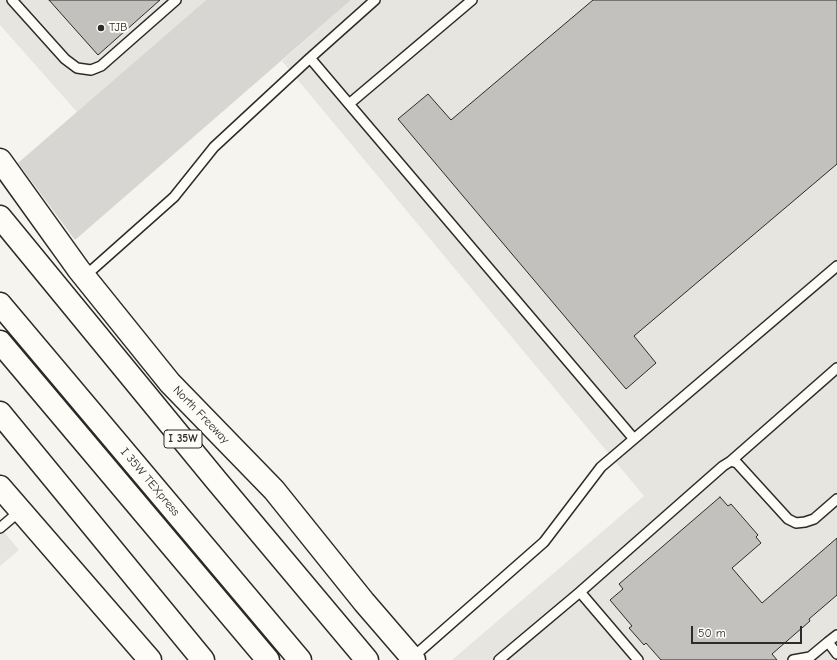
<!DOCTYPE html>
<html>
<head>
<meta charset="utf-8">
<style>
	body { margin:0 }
	#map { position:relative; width:837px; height:660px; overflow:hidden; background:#f5f4ef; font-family:"Comic Neue",sans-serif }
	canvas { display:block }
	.scale { position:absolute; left:691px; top:626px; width:111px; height:18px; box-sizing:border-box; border:2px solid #2b2b2b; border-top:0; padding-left:5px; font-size:12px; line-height:14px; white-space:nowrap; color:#2b2b2b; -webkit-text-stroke:3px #fdfcf7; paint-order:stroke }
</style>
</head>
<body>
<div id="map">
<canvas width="837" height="660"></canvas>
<div class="scale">50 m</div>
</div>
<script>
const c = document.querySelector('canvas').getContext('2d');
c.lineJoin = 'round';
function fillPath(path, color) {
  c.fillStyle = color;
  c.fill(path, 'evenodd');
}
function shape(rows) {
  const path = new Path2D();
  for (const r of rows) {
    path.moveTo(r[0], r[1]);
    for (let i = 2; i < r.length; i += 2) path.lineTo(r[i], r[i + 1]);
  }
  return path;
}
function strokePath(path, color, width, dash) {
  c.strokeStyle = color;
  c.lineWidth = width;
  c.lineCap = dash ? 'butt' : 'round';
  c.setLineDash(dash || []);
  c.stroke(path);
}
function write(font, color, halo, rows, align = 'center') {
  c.font = font + ' "Comic Neue",sans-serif';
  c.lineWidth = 4;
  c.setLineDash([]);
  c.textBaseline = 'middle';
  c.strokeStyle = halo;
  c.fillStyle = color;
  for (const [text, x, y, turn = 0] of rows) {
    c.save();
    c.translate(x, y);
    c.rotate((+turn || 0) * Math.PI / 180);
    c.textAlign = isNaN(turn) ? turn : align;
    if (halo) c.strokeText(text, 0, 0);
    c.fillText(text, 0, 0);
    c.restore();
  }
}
fillPath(shape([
	[0,0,206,0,77,112,0,25],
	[351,0,837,0,837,657,833,660,452,660,644,496,282,61],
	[0,527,19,550,0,566]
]), '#e6e5e0');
fillPath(shape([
	[206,0,351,0,75,240,18,163]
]), '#d7d6d2');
const building = shape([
	[49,0,160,0,98,55,49,0],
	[593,0,837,0,837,164,634,336,656,363,626,389,398,119,428,94,451,120,593,0],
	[720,497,728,506,731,504,758,535,756,537,761,543,732,568,762,603,837,538,837,595,809,619,810,621,772,654,777,660,661,660,646,643,644,645,629,628,632,626,610,600,623,589,619,584,720,497]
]);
fillPath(building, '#c2c1be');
strokePath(building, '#2b2b2b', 1);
const service = shape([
	[12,0,65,59,77,68,91,70,101,66,176,0],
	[310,58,375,0],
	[349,104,634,439],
	[84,277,174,197,214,147,310,58,349,104,472,0],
	[731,461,837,368],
	[0,528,20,511],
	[837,635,828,642,837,654],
	[412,658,544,542,601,467,837,266],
	[499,660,580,592],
	[638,660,580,592,723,466,731,461,737,463,788,519,796,523,805,522,814,519,837,499],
	[793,660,810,657],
	[809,660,810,657,828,642]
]);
const secondary = shape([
	[0,160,79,270,170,383,274,490,364,602,414,660],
	[0,487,150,660]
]);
const motorway = shape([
	[0,217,216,480,367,660],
	[0,304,300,660],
	[0,342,268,660],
	[0,413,203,660]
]);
strokePath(service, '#2b2b2b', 12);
strokePath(secondary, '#2b2b2b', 25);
strokePath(motorway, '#2b2b2b', 25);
strokePath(service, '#fdfcf7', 9);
strokePath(secondary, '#fdfcf7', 22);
strokePath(motorway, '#fdfcf7', 22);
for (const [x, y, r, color] of [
	[101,28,4,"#2b2b2b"]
]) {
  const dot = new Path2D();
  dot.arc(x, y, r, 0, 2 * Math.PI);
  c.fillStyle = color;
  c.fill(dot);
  strokePath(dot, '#fdfcf7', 1.5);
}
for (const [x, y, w] of [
	[183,439,38]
]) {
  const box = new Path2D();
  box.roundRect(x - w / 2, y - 9, w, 18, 3);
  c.fillStyle = '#fdfcf7';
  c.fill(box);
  strokePath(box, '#2b2b2b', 1);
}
write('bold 11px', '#2b2b2b', null, [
	["I 35W",183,439]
]);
write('12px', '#2b2b2b', '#fdfcf7', [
	["TJB",109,28]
], 'left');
write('12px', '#2b2b2b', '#fdfcf7', [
	["North Freeway",201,415,46],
	["I 35W TEXpress",150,482,50]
]);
</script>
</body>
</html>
